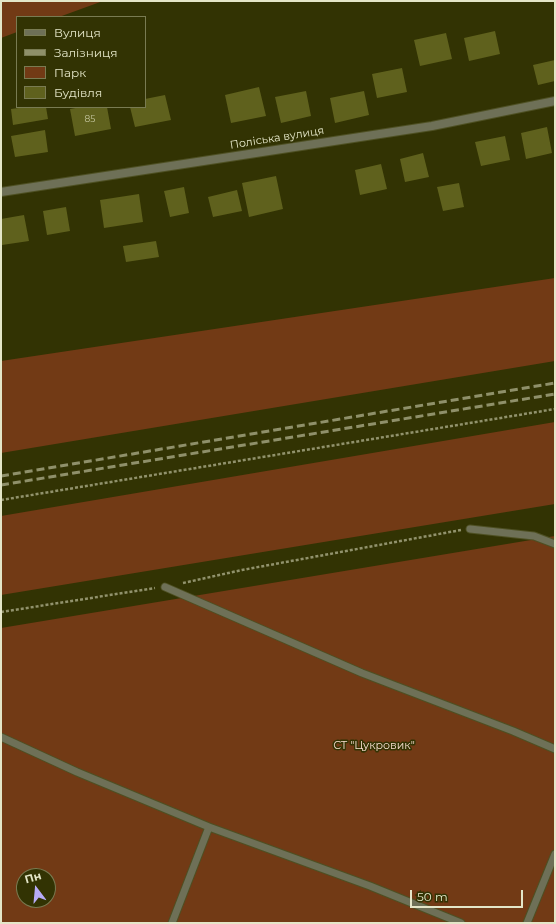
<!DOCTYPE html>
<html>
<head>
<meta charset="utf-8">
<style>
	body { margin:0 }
	#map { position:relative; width:556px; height:924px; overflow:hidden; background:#323303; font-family:Montserrat,sans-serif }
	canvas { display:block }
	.frame { position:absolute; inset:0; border:2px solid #e4e6c8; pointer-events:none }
	.legend { position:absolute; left:16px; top:16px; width:130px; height:92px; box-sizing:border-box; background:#323303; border:1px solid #797b52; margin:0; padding:5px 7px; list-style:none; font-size:12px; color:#e4e6c8 }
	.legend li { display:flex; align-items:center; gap:8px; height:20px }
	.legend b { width:20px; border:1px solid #797b52 }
	.north { position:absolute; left:16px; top:868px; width:40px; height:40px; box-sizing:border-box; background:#323303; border:1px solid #797b52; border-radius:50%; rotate:344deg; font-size:11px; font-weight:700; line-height:16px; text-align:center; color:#e4e6c8 }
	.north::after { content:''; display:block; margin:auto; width:14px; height:18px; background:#b7abf7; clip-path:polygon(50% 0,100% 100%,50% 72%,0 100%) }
	.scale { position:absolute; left:410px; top:890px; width:113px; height:18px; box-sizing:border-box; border:2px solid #e4e6c8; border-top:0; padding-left:5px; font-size:12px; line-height:14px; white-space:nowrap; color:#e4e6c8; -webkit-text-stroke:3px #323303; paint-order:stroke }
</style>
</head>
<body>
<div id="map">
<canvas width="556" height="924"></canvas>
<div class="frame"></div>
<ul class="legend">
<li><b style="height:5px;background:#6e7057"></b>Вулиця</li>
<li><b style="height:5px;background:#8f906a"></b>Залізниця</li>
<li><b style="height:11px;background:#723a15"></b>Парк</li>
<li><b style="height:11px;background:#5f611d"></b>Будівля</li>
</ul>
<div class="north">Пн</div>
<div class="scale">50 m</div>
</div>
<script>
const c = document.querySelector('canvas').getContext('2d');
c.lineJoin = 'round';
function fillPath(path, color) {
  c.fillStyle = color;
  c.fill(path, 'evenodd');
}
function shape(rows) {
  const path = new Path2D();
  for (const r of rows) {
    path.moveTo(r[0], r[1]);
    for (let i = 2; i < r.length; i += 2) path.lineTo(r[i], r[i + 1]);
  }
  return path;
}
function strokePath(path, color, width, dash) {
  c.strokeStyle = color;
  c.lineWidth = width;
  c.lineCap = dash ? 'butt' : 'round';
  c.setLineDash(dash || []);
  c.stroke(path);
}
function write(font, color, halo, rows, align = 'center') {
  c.font = font + ' Montserrat,sans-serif';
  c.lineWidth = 3;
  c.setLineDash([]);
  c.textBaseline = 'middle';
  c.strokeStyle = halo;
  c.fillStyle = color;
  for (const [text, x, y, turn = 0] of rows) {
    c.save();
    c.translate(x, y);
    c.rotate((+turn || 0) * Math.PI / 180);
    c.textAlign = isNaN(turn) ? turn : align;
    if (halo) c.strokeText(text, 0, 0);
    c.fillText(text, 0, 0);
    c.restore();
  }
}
fillPath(shape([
	[1,1,103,1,59,17,17,17,17,32,1,38],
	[555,278,555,361,1,453,1,361],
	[555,422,555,504,1,595,1,516],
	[555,536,555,923,1,923,1,628],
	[24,876,48,876,48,900,24,900]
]), '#723a15');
fillPath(shape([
	[495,31,500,54,469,61,464,38],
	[446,33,452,59,420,66,414,40],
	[555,60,555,81,538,85,533,65],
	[402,68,407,92,377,98,372,74],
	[259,87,266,116,231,123,225,95],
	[306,91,311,116,281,123,275,97],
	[364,91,369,115,335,123,330,98],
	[165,95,171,120,135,127,130,107,145,107,145,99],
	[26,107,46,107,48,119,13,125,11,109],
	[81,107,107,107,111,129,75,136,70,109],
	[547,127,552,153,526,159,521,133],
	[45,130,48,152,15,157,11,136],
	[505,136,510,160,481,166,475,142],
	[423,153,429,177,405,182,400,159],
	[381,164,387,189,360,195,355,170],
	[276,176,283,209,249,217,242,183],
	[459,183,464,207,443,211,437,187],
	[184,187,189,213,170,217,164,191],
	[237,190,242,211,213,217,208,197],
	[139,194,143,222,104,228,100,200],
	[66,207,70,231,47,235,43,211],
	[24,215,29,241,2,245,1,219],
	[156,241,159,257,126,262,123,246]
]), '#5f611d');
const service = shape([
	[470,529,534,536,555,544],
	[165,587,362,673,513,731,555,749],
	[1,737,77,772,209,827],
	[172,923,209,827,370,886,461,923],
	[527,923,555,854]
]);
const minor = shape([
	[1,192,432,126,555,101]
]);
strokePath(service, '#4e5023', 9);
strokePath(minor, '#4e5023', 10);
strokePath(shape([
	[1,500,555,409],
	[183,583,242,570,461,530],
	[1,612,155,588]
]), '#91926c', 2.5, [3, 2]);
strokePath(service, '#6e7057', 7);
strokePath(minor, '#6e7057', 8);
strokePath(shape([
	[1,476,555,383],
	[1,485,555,394]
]), '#8f906a', 3, [8, 4]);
write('9px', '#c3c59d', null, [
	["85",90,119]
]);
write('11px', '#e4e6c8', '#323303', [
	["Поліська вулиця",277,138,-9]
]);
write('11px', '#f9ded0', '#323303', [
	["СТ \"Цукровик\"",374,746]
]);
</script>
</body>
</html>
